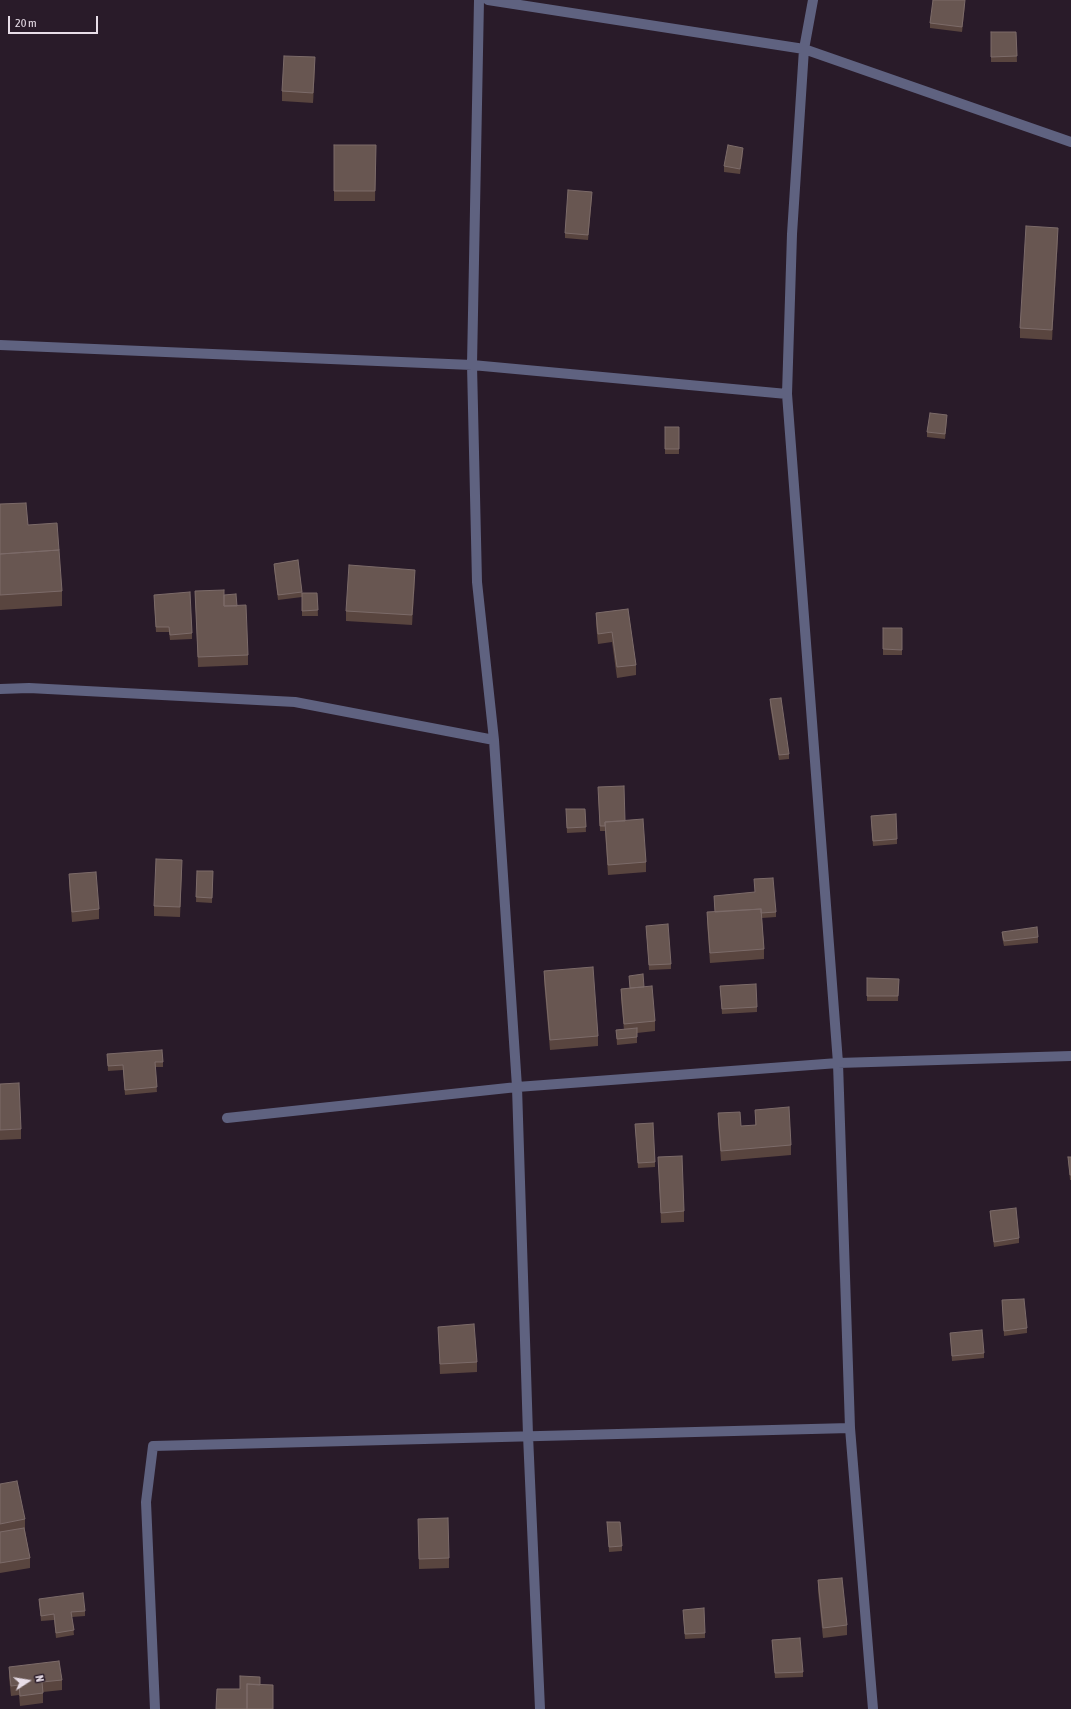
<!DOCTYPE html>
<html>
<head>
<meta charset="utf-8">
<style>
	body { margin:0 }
	#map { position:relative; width:1071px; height:1709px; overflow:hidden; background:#291b29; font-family:"Asap Condensed",sans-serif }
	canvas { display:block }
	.north { position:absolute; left:8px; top:1661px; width:40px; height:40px; -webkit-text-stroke:3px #291b29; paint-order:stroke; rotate:78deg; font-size:11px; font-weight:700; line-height:16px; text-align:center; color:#e8dee8 }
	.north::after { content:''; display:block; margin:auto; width:14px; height:18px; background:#e8dee8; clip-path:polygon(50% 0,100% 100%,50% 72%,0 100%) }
	.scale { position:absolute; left:8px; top:16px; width:90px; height:18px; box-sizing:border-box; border:2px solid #e8dee8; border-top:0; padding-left:5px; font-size:12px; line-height:14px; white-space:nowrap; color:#e8dee8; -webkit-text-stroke:3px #291b29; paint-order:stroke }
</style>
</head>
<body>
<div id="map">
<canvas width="1071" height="1709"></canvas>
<div class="north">N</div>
<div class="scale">20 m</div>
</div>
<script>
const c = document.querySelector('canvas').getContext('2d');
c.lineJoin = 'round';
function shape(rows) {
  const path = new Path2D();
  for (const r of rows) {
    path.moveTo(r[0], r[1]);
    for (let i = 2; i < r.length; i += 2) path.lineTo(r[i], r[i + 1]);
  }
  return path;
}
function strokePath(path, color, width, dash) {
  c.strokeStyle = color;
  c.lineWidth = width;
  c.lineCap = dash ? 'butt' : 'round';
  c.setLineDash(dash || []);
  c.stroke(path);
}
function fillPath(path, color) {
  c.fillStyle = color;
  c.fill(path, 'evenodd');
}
strokePath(shape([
	[479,0,472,365,477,582,494,740,517,1087,528,1435,540,1709],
	[488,0,804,49,1071,142],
	[813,0,804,49,792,234,787,394,838,1063,850,1428,873,1709],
	[0,345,472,365,787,394],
	[0,689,29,688,295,702,494,740],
	[227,1118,517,1087,838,1063,1071,1056],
	[155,1709,146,1502,153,1446,850,1428]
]), '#5f6280', 10);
fillPath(shape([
	[965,4,962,32,930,28,930,23],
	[991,32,1016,32,1017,62,991,62],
	[315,67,313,103,282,101,282,91],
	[334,145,376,145,375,201,334,201],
	[743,153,740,174,724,172,724,166],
	[592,197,588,240,565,238,565,233],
	[1058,238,1052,340,1020,338,1020,328],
	[947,420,945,439,927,437,927,432],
	[665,427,679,427,679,454,665,454],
	[0,504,28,525,62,591,62,606,0,610],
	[298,560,302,593,317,593,318,616,302,616,302,597,278,600,274,569,274,564],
	[415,580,412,625,346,621,346,611],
	[195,591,224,595,237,606,248,655,248,665,198,667],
	[154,600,192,633,192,639,170,640,169,632,156,632],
	[628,609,636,665,636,675,617,678,612,642,598,644,596,624,596,613],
	[883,628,902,628,902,655,883,655],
	[770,699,789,754,789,759,779,760,770,705],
	[598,792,625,821,646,862,646,872,608,875,605,831,600,831],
	[585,809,586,832,567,833,566,814],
	[871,821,897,839,897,844,873,846],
	[182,870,180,917,154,916,154,906],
	[197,871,213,871,212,903,196,902],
	[69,874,99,909,99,919,72,922,69,884],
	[714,896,776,912,776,917,762,918,764,949,764,959,710,963,707,922,707,912,715,912],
	[646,926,671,964,671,969,649,970],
	[1002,932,1038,937,1038,943,1004,946,1002,937],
	[544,971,598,1036,598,1046,550,1050,544,981],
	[629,976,644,987,655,1021,655,1031,637,1033,637,1043,617,1045,616,1030,624,1030,621,999,621,989,630,988],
	[867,978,899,979,898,1001,867,1001],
	[720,986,757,1007,757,1012,722,1014],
	[107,1054,163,1062,163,1067,155,1067,157,1092,125,1095,123,1070,108,1071],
	[0,1084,21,1129,21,1139,0,1140],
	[755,1110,791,1145,791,1155,721,1161,718,1124,718,1113,741,1126,755,1125],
	[635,1124,655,1162,655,1167,638,1168],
	[658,1157,684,1211,684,1222,661,1223],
	[1068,1157,1071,1157,1071,1180,1070,1180],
	[990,1211,1019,1238,1019,1243,994,1247,990,1216],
	[1002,1300,1027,1328,1027,1333,1004,1336],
	[438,1327,477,1362,477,1372,440,1374],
	[950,1333,984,1353,984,1358,952,1361],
	[0,1484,25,1519,25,1530,30,1558,30,1568,0,1573],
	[418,1519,449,1558,449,1568,419,1569],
	[607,1522,622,1546,622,1551,609,1552],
	[818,1580,847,1625,847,1635,823,1638,818,1591],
	[39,1599,85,1611,85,1616,72,1617,74,1635,56,1638,54,1620,41,1621],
	[683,1615,705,1633,705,1638,685,1639],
	[772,1640,803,1672,803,1677,775,1678],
	[9,1667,62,1680,62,1690,43,1692,43,1703,20,1706,19,1695,11,1696,9,1677]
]), '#59453f');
fillPath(shape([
	[965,0,965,4,962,32,962,27],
	[315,57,315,67,313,103,313,93],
	[743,148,743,153,740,174,740,169],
	[592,192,592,197,588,240,588,235],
	[1058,228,1058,238,1052,340,1052,330],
	[947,415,947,420,945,439,945,434],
	[415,570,415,580,412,625,412,615]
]), '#3f2e2e');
const building = shape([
	[933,0,965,0,962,27,930,23,933,0],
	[991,32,1016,32,1017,56,991,57,991,32],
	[284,56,315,57,313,93,282,91,284,56],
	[334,145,376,145,375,191,334,191,334,145],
	[728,145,743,148,740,169,724,166,728,145],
	[568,190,592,192,588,235,565,233,568,190],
	[1026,226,1058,228,1052,330,1020,328,1026,226],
	[930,413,947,415,945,434,927,432,930,413],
	[665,427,679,427,679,449,665,449,665,427],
	[26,503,28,525,57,523,59,550,0,554,0,504,26,503],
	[59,550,62,591,0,595,0,554,59,550],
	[298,560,302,592,278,595,274,564,298,560],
	[349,565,415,570,412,615,346,611,349,565],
	[224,590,224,606,246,605,248,655,198,657,195,591,224,590],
	[190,592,192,633,170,635,169,627,156,627,154,595,190,592],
	[302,593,317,593,318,610,302,611,302,593],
	[236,594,237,606,224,606,224,595,236,594],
	[628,609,636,665,617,667,612,632,598,634,596,613,628,609],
	[883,628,902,628,902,650,883,649,883,628],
	[781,698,789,754,779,755,770,699,781,698],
	[624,786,625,821,605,822,605,826,600,826,598,787,624,786],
	[566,809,585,809,586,827,567,828,566,809],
	[896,814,897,839,873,841,871,816,896,814],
	[643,819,646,862,608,865,605,822,643,819],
	[156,859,182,860,180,907,154,906,156,859],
	[197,871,213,871,212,898,196,897,197,871],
	[96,872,99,909,72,912,69,874,96,872],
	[773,878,776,912,761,913,761,909,715,912,714,896,755,892,754,879,773,878],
	[761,909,764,949,710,953,707,912,761,909],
	[668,924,671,964,649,965,646,926,668,924],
	[1037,927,1038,937,1004,941,1002,932,1037,927],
	[593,967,598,1036,550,1040,544,971,593,967],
	[643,974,644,987,630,988,629,976,643,974],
	[867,978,899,979,898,996,867,996,867,978],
	[756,984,757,1007,722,1009,720,986,756,984],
	[652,986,655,1021,624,1024,621,989,652,986],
	[637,1028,637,1037,617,1039,616,1030,637,1028],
	[162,1050,163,1062,155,1062,157,1087,125,1090,123,1065,108,1066,107,1054,162,1050],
	[19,1083,21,1129,0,1130,0,1084,19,1083],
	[789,1107,791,1145,721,1151,718,1113,740,1112,741,1126,756,1125,755,1110,789,1107],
	[653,1123,655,1162,638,1163,635,1124,653,1123],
	[682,1156,684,1211,661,1213,658,1157,682,1156],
	[1068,1157,1071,1157,1071,1175,1070,1175,1068,1157],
	[1016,1208,1019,1238,994,1242,990,1211,1016,1208],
	[1024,1299,1027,1328,1004,1331,1002,1300,1024,1299],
	[474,1324,477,1362,440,1364,438,1327,474,1324],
	[982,1330,984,1353,952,1356,950,1333,982,1330],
	[17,1481,25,1519,0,1524,0,1484,17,1481],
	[448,1518,449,1558,419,1559,418,1519,448,1518],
	[607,1522,620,1522,622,1546,609,1547,607,1522],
	[24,1528,30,1558,0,1563,0,1532,24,1528],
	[842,1578,847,1625,823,1628,818,1580,842,1578],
	[83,1593,85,1611,71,1612,74,1630,56,1633,54,1614,41,1616,39,1599,83,1593],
	[704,1608,705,1633,685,1634,683,1610,704,1608],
	[800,1638,803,1672,775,1673,772,1640,800,1638],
	[59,1661,62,1680,42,1682,43,1693,20,1696,19,1685,11,1686,9,1667,59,1661],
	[240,1676,260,1677,260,1685,247,1684,247,1709,216,1709,217,1689,240,1689,240,1676],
	[247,1684,273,1685,273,1709,247,1709,247,1684]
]);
fillPath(building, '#685651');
strokePath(building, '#7c6b69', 1);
</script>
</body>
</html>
